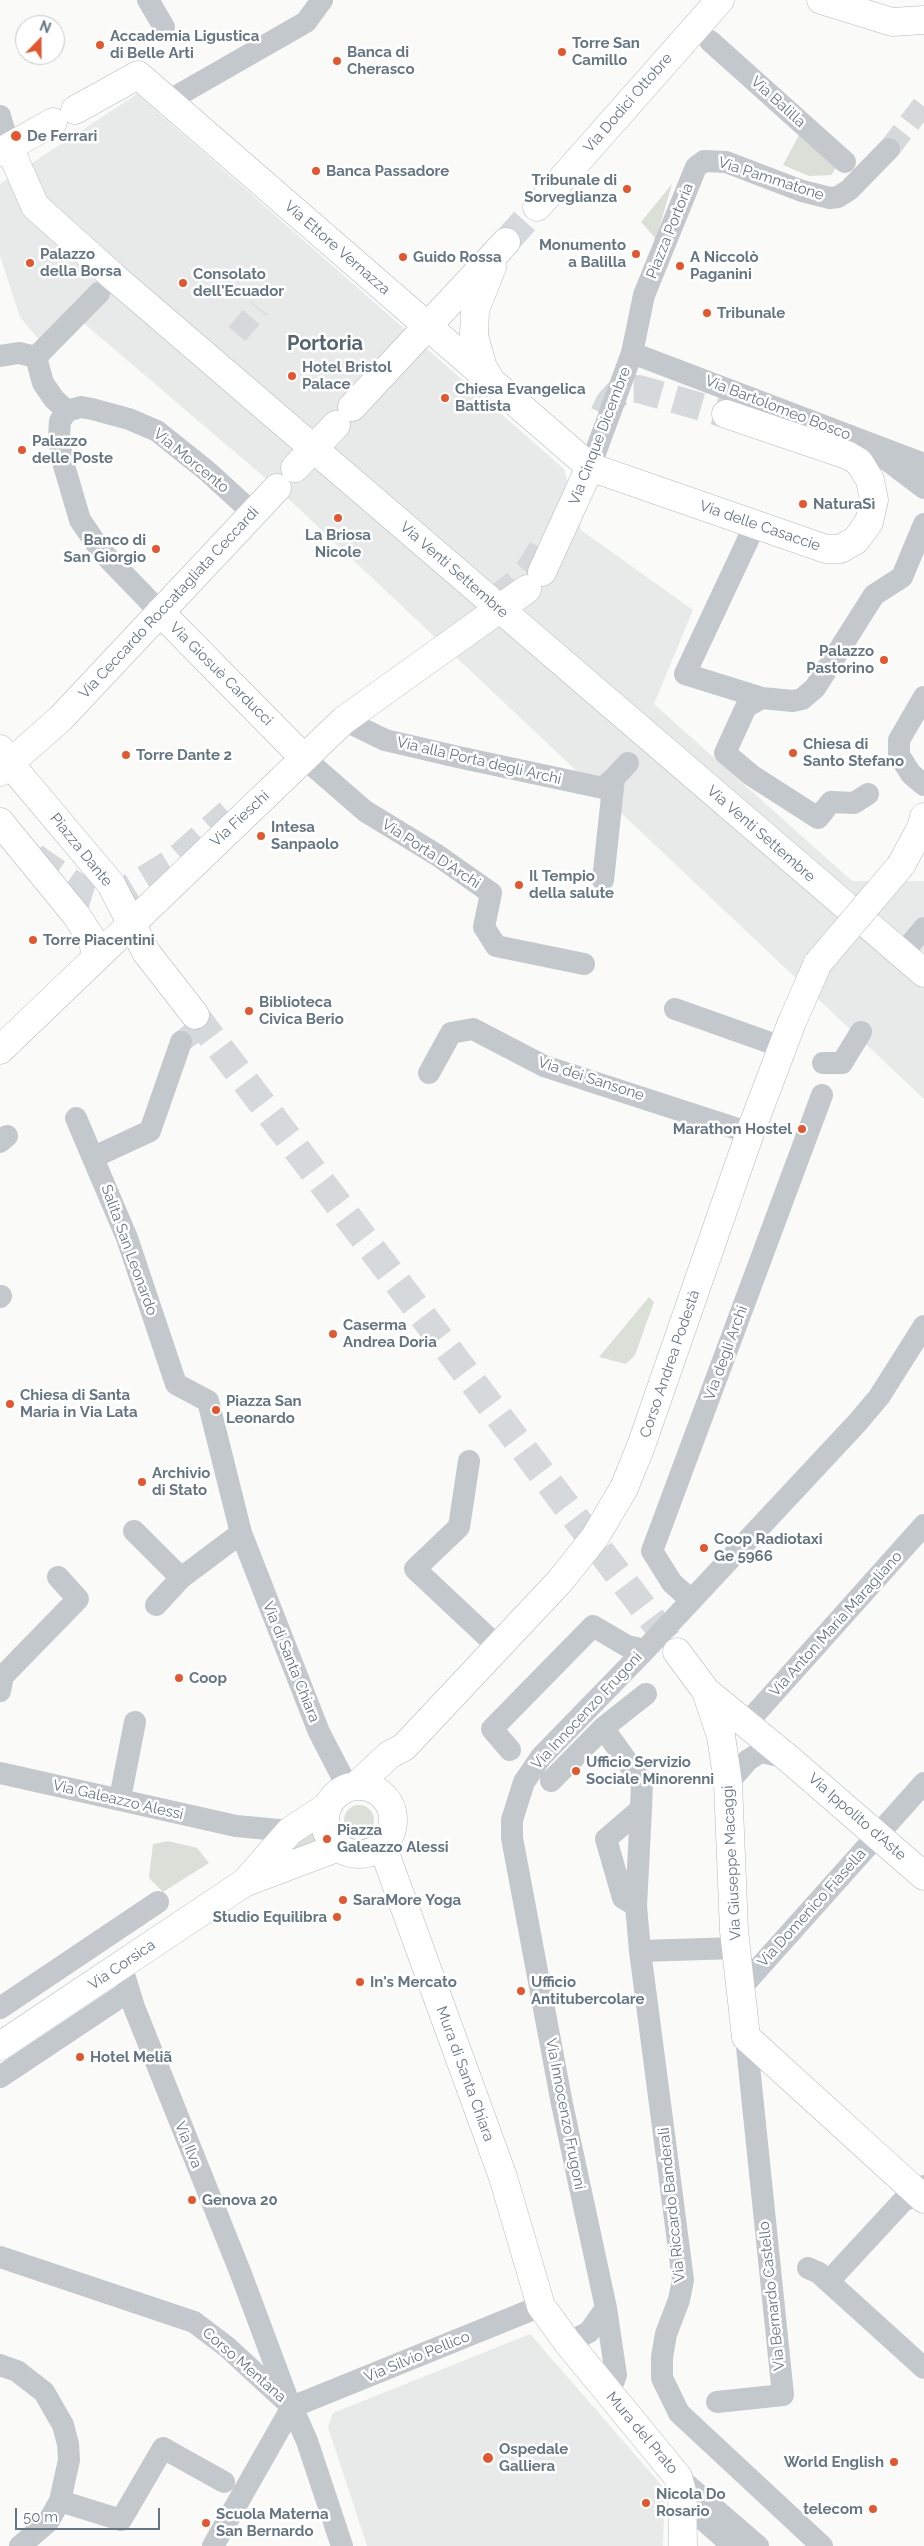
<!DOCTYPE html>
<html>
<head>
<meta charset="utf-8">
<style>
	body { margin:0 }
	#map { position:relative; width:924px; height:2546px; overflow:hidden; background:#fafaf8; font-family:Raleway,sans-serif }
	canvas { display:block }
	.north { position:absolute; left:15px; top:15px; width:50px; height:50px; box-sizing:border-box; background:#fff; border:1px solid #c1c8cd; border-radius:50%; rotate:22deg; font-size:14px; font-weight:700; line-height:20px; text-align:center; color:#657683 }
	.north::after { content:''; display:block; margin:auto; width:18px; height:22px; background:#e4572e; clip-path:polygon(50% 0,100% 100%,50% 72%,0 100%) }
	.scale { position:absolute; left:15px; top:2508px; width:145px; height:22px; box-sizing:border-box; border:2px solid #657683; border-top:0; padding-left:6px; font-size:15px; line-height:18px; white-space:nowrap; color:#657683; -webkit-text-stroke:4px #fff; paint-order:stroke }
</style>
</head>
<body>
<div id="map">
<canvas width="924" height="2546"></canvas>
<div class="north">N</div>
<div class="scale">50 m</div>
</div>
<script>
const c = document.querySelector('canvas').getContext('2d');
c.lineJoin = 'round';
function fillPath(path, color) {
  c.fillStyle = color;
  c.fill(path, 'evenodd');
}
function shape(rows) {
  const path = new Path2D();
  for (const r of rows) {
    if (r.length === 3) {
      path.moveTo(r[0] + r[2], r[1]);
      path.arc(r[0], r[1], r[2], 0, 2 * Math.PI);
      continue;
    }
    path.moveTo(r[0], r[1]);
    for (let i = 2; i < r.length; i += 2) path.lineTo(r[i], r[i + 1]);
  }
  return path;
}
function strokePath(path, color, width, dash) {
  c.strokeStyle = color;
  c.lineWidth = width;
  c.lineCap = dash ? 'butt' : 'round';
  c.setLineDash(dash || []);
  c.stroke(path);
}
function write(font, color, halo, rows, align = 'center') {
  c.font = font + ' Raleway,sans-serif';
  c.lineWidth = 5;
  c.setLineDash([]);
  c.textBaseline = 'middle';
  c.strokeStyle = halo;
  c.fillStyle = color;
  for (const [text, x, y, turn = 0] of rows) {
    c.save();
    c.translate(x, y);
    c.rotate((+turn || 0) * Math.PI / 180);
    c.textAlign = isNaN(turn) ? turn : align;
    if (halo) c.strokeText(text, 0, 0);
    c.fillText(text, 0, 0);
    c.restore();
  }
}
fillPath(shape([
	[137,94,564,469,581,530,693,610,654,704,852,881,924,881,924,1099,277,488,73,314,43,344,20,317,0,256,0,184],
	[530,2334,665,2489,663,2546,367,2546,328,2427,333,2413]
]), '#e8e9e9');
fillPath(shape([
	[799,135,836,168,831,175,809,176,783,165],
	[672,184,656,239,641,222],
	[649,1297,654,1302,635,1355,626,1364,599,1357],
	[359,1820,15],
	[314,1831,318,1846,276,1857],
	[168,1841,197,1848,209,1863,163,1892,149,1878,153,1844]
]), '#dadfd7');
strokePath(shape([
	[889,149,924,104],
	[237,334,259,308],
	[181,1042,212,1018]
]), '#d5d9db', 22, [22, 11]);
strokePath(shape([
	[506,242,537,207],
	[604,414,609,403,617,394,627,389,639,389,726,414],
	[495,600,516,584,530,569,548,540],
	[34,857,83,891,96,895,120,894,175,861,229,813],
	[195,1015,677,1652]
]), '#d5d9db', 28, [28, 14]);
const secondary = shape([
	[821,0,892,22,924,20],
	[75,110,138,75,590,467,826,549,840,549,856,540,869,522,874,500,870,480,859,462,847,455,726,414],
	[9,147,35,206,115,278,924,973],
	[0,152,53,122],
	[537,207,720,0],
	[489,377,483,368,474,336,475,310,492,267],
	[352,407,506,242],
	[295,468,336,425],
	[542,572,590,467],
	[160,612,304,758],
	[0,749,10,764,111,884,146,952,195,1015],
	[0,772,61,718,277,488],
	[0,822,76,915,93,941,96,957],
	[901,865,921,828,924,817],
	[0,1050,344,720,527,589],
	[677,1652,706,1691,789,1759,924,1876],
	[706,1691,721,1736,728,1783,734,1931,746,2037,924,2199],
	[356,1786,389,1755,404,1747,560,1581,595,1537,624,1488,641,1446,750,1133,792,1022,818,963],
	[359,1820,34],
	[382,1845,503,2177,541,2306,568,2343,678,2477,682,2491,683,2546],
	[247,1880,290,1831,328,1806],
	[0,2046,244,1883,339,1847]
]);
strokePath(secondary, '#b3babf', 29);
strokePath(shape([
	[148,0,164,27],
	[710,41,845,162],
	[168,101,306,22,322,0],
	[0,116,9,147],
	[632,353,924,464],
	[0,356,19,353,36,357,99,293],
	[36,357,43,383,54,399,67,411],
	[882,453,883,457,924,488],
	[590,467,632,353,644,295,696,167,704,161,726,162,802,191,830,198,838,197,849,190,889,149],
	[755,525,685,674,762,698,793,701,802,699,815,688,874,595,902,577,924,524],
	[160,612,102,552,80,520,63,462,59,437,60,421,67,411,81,407,92,409,129,419,157,431,207,471,253,513],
	[924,697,899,740,899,755,911,774,924,785],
	[762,698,746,707,725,753,751,775,818,818,831,802,854,803,868,794],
	[344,720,385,740,458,757,603,788,614,778],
	[304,758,365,811,437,855,491,893,484,927,496,946,584,964],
	[603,880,614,778,628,763],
	[902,954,924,928],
	[675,1009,782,1047],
	[823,1063,842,1063,861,1032],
	[429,1073,451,1033,473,1029,544,1066,750,1133],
	[76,1118,127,1238,176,1384,208,1401,241,1533,319,1732,348,1788],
	[0,1142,7,1136],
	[94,1157,150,1131,181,1042],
	[0,1297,1,1296],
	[469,1461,459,1527,415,1569,497,1646],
	[134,1531,181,1578,241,1533],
	[691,1600,672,1583,652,1551,822,1095],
	[156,1605,181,1578],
	[0,1691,3,1676,78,1599,58,1577],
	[747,1723,924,1525],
	[603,1728,642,1782,641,1809],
	[510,1750,492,1729,593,1626,627,1646,645,1650],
	[0,1773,236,1826,290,1831],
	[551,1781,603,1728,646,1694],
	[728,1783,748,1760,761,1752,788,1758],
	[122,1788,135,1722],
	[636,1906,623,1898,606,1839,641,1809,636,1906,640,1951],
	[736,1948,640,1951,683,2280,679,2300,666,2334,662,2357,662,2378,679,2413,822,2546],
	[121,1965,134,2007,241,2274,288,2400],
	[740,1989,924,1783],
	[0,2008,158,1902],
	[0,2077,129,1991],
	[0,2257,194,2322,227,2347,292,2407,307,2441,342,2546],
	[808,2268,819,2273,924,2368],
	[829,2281,903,2201,919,2194,924,2186],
	[568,2343,589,2332,606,2308],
	[0,2365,17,2371,44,2392,63,2425,68,2444,69,2460,60,2501,48,2522,20,2546],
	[609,2393,616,2375,606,2308,562,2104,512,1838,512,1820,524,1782,541,1757,645,1650,857,1423,879,1397,924,1326],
	[717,2402,783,2395,746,2037],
	[292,2407,541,2306],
	[678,2477,758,2546],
	[60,2501,121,2520,163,2448,224,2482],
	[682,2501,733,2546],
	[213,2546,292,2407]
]), '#c3c8cc', 22);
strokePath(secondary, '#fff', 28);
const secondaryBridge = shape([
	[818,963,901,865]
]);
strokePath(secondaryBridge, '#b3babf', 29, []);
strokePath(secondaryBridge, '#fff', 28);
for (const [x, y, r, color] of [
	[100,45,5,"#e4572e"],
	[562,52,5,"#e4572e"],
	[337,61,5,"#e4572e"],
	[16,136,6,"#e4572e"],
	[316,171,5,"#e4572e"],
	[627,189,5,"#e4572e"],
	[636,254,5,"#e4572e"],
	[403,257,5,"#e4572e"],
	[30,263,5,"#e4572e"],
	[680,266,5,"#e4572e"],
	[183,283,5,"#e4572e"],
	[707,313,5,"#e4572e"],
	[292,376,5,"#e4572e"],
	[445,398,5,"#e4572e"],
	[22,450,5,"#e4572e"],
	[803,504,5,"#e4572e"],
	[338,518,5,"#e4572e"],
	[156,549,5,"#e4572e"],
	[884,660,5,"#e4572e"],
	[793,753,5,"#e4572e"],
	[126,755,5,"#e4572e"],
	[261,836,5,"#e4572e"],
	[519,885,5,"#e4572e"],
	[33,940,5,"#e4572e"],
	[249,1011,5,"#e4572e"],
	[802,1129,5,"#e4572e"],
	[333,1334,5,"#e4572e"],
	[10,1404,5,"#e4572e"],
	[216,1410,5,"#e4572e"],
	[142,1482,5,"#e4572e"],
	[704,1548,5,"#e4572e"],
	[179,1678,5,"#e4572e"],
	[576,1771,5,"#e4572e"],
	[327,1839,5,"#e4572e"],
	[343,1900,5,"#e4572e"],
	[337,1917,5,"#e4572e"],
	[360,1982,5,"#e4572e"],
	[521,1991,5,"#e4572e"],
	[80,2057,5,"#e4572e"],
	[192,2200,5,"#e4572e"],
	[488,2458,6,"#e4572e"],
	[894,2462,5,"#e4572e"],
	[646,2503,5,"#e4572e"],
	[873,2509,5,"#e4572e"],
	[206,2523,5,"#e4572e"]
]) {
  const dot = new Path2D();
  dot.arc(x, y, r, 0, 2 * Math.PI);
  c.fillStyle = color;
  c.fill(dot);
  strokePath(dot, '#fff', 2);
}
write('bold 15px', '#657683', '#fff', [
	["Accademia Ligustica",110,36],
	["di Belle Arti",110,53],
	["Torre San",572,43],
	["Camillo",572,60],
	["Banca di",347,52],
	["Cherasco",347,69],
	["De Ferrari",27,136],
	["Banca Passadore",326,171],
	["Tribunale di",617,180,"right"],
	["Sorveglianza",617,197,"right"],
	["Monumento",626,245,"right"],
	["a Balilla",626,262,"right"],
	["Palazzo",40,254],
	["della Borsa",40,271],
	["Guido Rossa",413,257],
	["A Niccolò",690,257],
	["Paganini",690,274],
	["Consolato",193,274],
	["dell'Ecuador",193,291],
	["Tribunale",717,313],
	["Hotel Bristol",302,367],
	["Palace",302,384],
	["Chiesa Evangelica",455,389],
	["Battista",455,406],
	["Palazzo",32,441],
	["delle Poste",32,458],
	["NaturaSì",813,504],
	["La Briosa",338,535,"center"],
	["Nicole",338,552,"center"],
	["Banco di",146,540,"right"],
	["San Giorgio",146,557,"right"],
	["Palazzo",874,651,"right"],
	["Pastorino",874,668,"right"],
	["Chiesa di",803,744],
	["Santo Stefano",803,761],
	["Torre Dante 2",136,755],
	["Intesa",271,827],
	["Sanpaolo",271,844],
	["Il Tempio",529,876],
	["della salute",529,893],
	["Torre Piacentini",43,940],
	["Biblioteca",259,1002],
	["Civica Berio",259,1019],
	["Marathon Hostel",792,1129,"right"],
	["Caserma",343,1325],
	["Andrea Doria",343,1342],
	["Chiesa di Santa",20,1395],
	["Maria in Via Lata",20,1412],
	["Piazza San",226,1401],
	["Leonardo",226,1418],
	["Archivio",152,1473],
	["di Stato",152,1490],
	["Coop Radiotaxi",714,1539],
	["Ge 5966",714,1556],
	["Coop",189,1678],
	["Ufficio Servizio",586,1762],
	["Sociale Minorenni",586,1779],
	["Piazza",337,1830],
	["Galeazzo Alessi",337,1847],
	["SaraMore Yoga",353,1900],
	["Studio Equilibra",327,1917,"right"],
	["In's Mercato",370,1982],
	["Ufficio",531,1982],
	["Antitubercolare",531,1999],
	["Hotel Meliã",90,2057],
	["Genova 20",202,2200],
	["Ospedale",499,2449],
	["Galliera",499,2466],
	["World English",884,2462,"right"],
	["Nicola Do",656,2494],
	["Rosario",656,2511],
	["telecom",863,2509,"right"],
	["Scuola Materna",216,2514],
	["San Bernardo",216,2531]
], 'left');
write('15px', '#657683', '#fff', [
	["Via Balilla",778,102,42],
	["Via Dodici Ottobre",628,103,-49],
	["Via Pammatone",771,179,18],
	["Piazza Portoria",670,231,-68],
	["Via Ettore Vernazza",337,248,41],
	["Via Bartolomeo Bosco",778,408,21],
	["Via Cinque Dicembre",600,436,-69],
	["Via Morcento",191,461,39],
	["Via delle Casaccie",760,526,19],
	["Via Venti Settembre",454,570,41],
	["Via Ceccardo Roccatagliata Ceccardi",169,603,-47],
	["Via Giosuè Carducci",221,674,45],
	["Via alla Porta degli Archi",479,761,13],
	["Via Fieschi",240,819,-43],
	["Via Venti Settembre",761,834,41],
	["Piazza Dante",81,850,51],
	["Via Porta D'Archi",431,854,33],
	["Via dei Sansone",591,1079,18],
	["Salita San Leonardo",129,1250,70],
	["Via degli Archi",726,1353,-70],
	["Corso Andrea Podestà",670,1364,-71],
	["Via Anton Maria Maragliano",836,1624,-48],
	["Via di Santa Chiara",291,1662,68],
	["Via Innocenzo Frugoni",587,1711,-47],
	["Via Galeazzo Alessi",118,1800,13],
	["Via Ippolito d'Aste",857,1817,41],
	["Via Giuseppe Macaggi",732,1863,-93],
	["Via Domenico Fiasella",812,1908,-48],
	["Via Corsica",122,1965,-34],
	["Mura di Santa Chiara",465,2074,70],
	["Via Innocenzo Frugoni",565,2114,79],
	["Via Ilva",188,2145,68],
	["Via Riccardo Banderali",672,2205,-96],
	["Via Bernardo Castello",772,2296,-96],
	["Via Silvio Pellico",417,2357,-22],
	["Corso Mentana",244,2365,41],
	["Mura del Prato",642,2433,50]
]);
write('bold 20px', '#57646e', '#fff', [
	["Portoria",325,344]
]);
</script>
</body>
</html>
